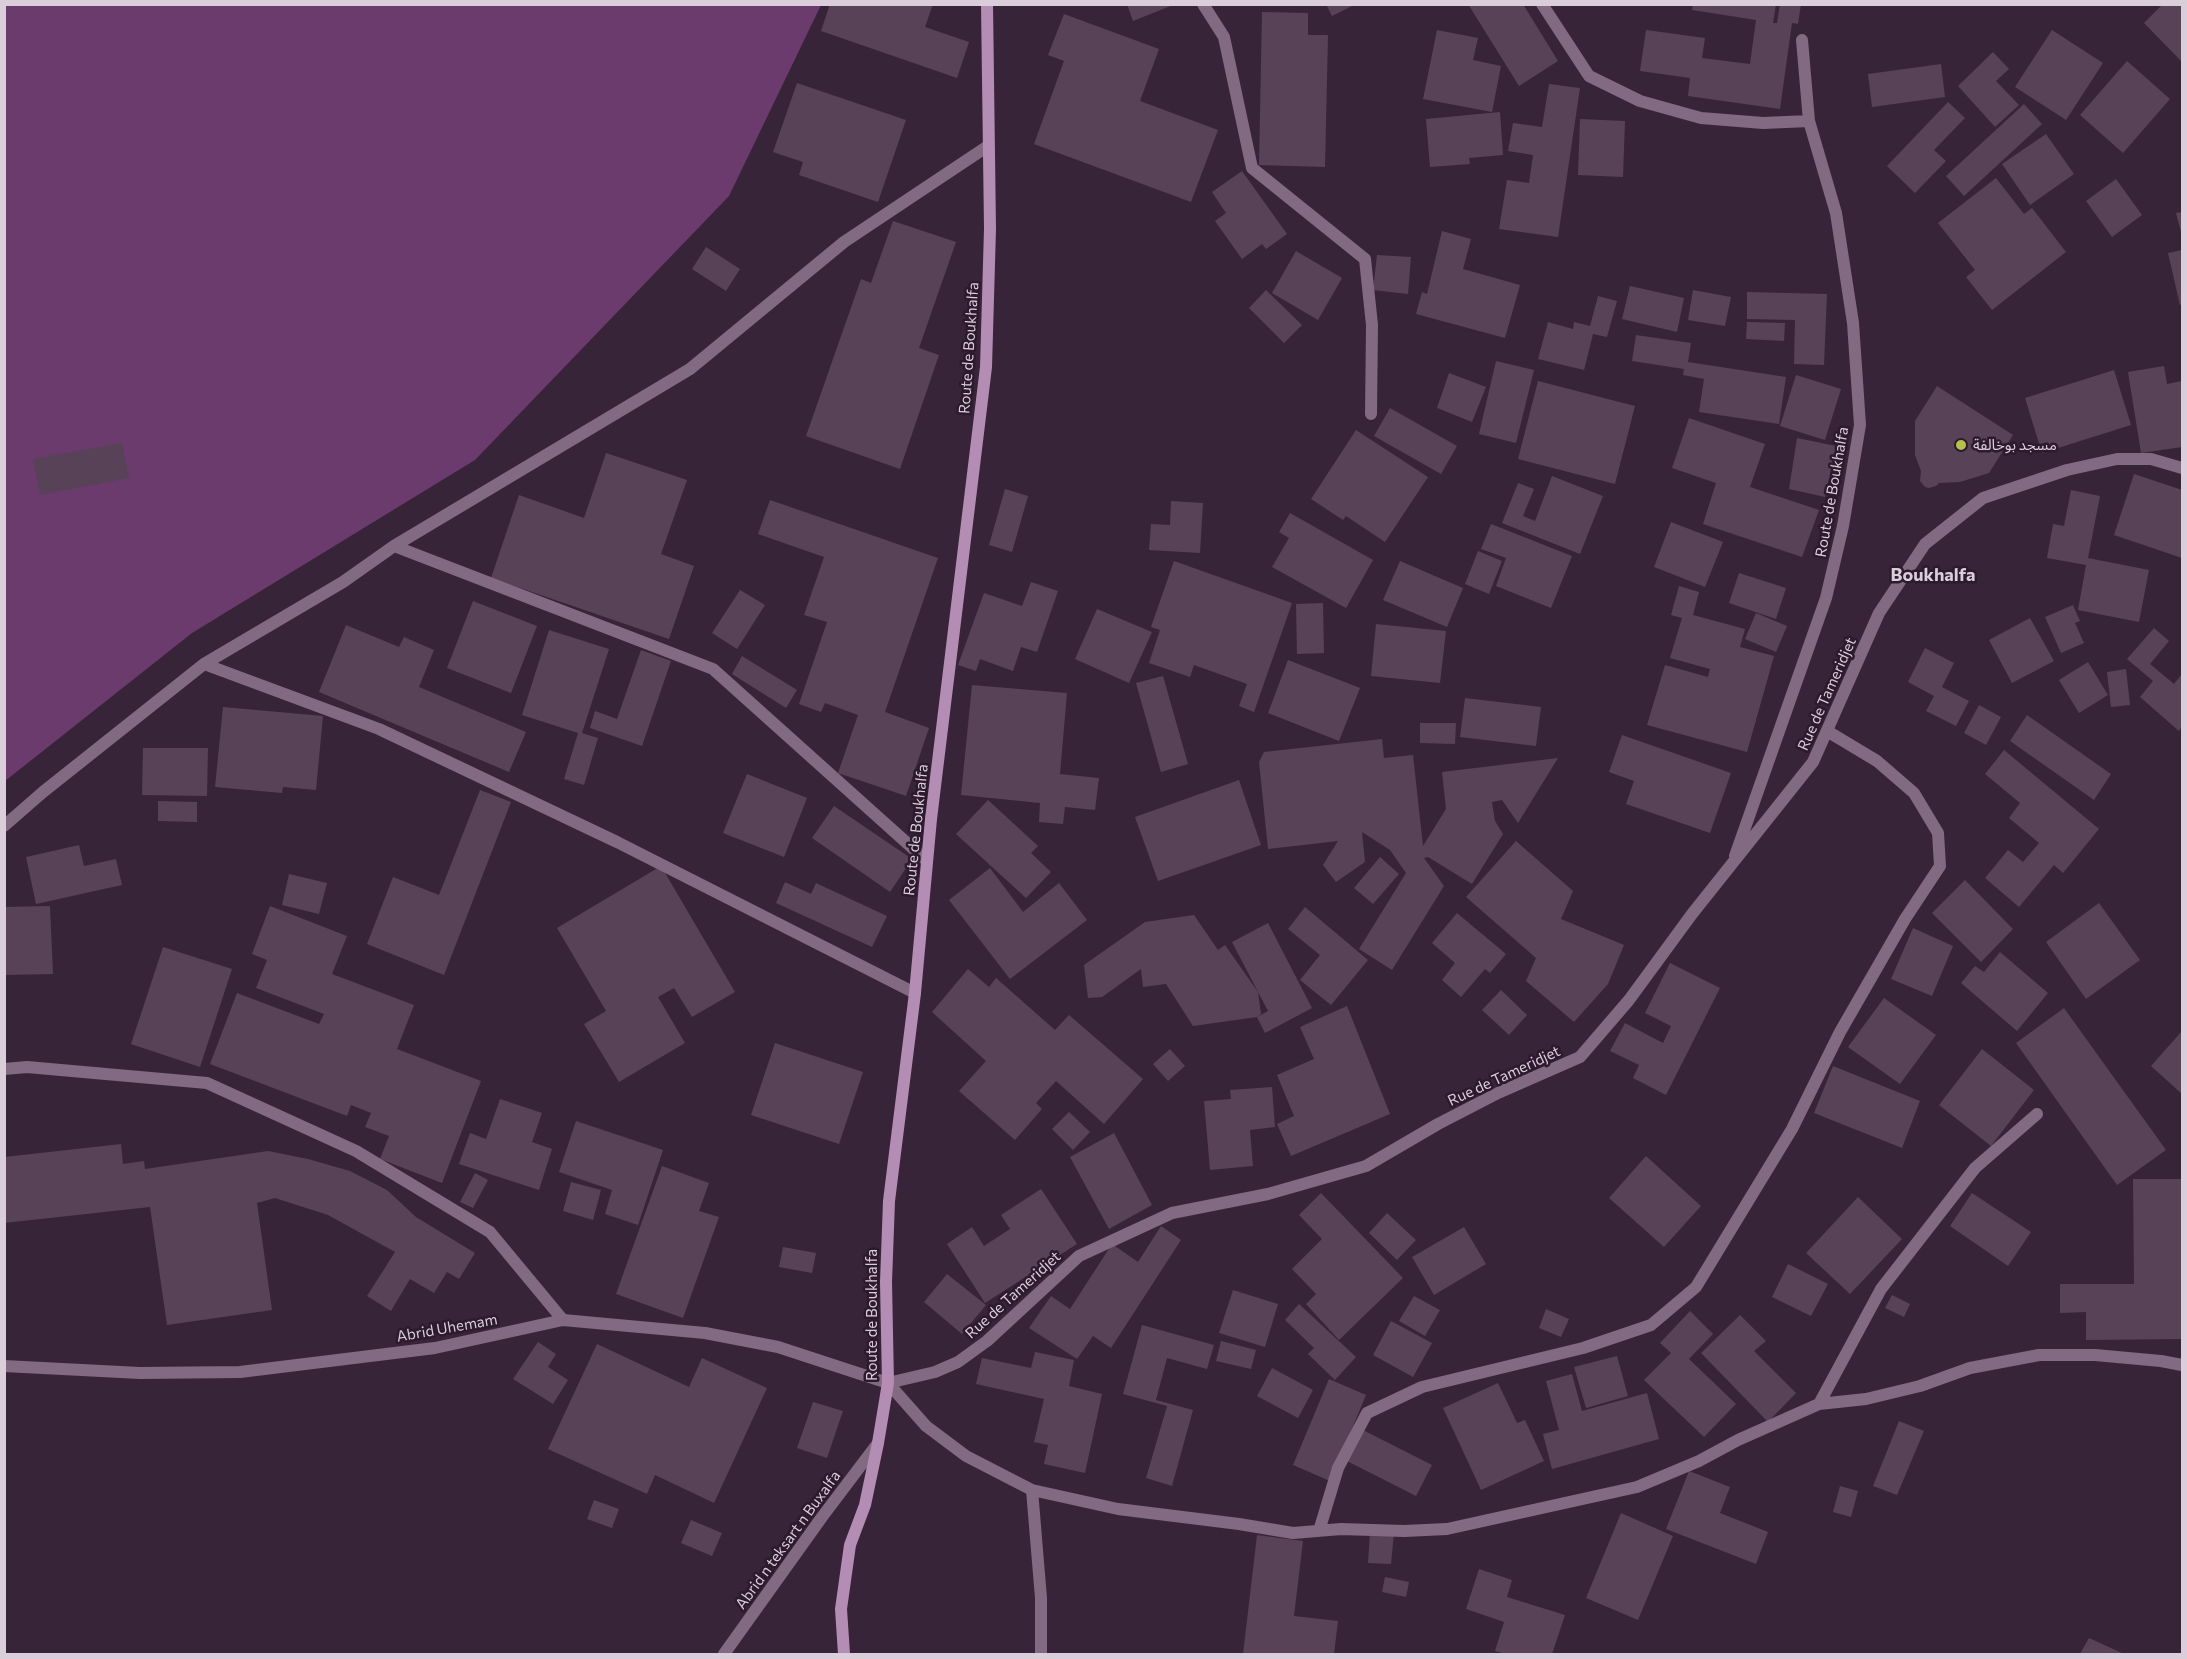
<!DOCTYPE html>
<html>
<head>
<meta charset="utf-8">
<style>
	body { margin:0 }
	#map { position:relative; width:2187px; height:1659px; overflow:hidden; background:#382438; font-family:Commissioner,sans-serif }
	canvas { display:block }
	.frame { position:absolute; inset:0; border:6px solid #dbcedb; pointer-events:none }
</style>
</head>
<body>
<div id="map">
<canvas width="2187" height="1659"></canvas>
<div class="frame"></div>
</div>
<script>
const c = document.querySelector('canvas').getContext('2d');
c.lineJoin = 'round';
function fillPath(path, color) {
  c.fillStyle = color;
  c.fill(path, 'evenodd');
}
function shape(rows) {
  const path = new Path2D();
  for (const r of rows) {
    path.moveTo(r[0], r[1]);
    for (let i = 2; i < r.length; i += 2) path.lineTo(r[i], r[i + 1]);
  }
  return path;
}
function strokePath(path, color, width, dash) {
  c.strokeStyle = color;
  c.lineWidth = width;
  c.lineCap = dash ? 'butt' : 'round';
  c.setLineDash(dash || []);
  c.stroke(path);
}
function write(font, color, halo, rows, align = 'center') {
  c.font = font + ' Commissioner,"Noto Sans Arabic",sans-serif';
  c.lineWidth = 5;
  c.setLineDash([]);
  c.textBaseline = 'middle';
  c.strokeStyle = halo;
  c.fillStyle = color;
  for (const [text, x, y, turn = 0] of rows) {
    c.save();
    c.translate(x, y);
    c.rotate((+turn || 0) * Math.PI / 180);
    c.textAlign = isNaN(turn) ? turn : align;
    if (halo) c.strokeText(text, 0, 0);
    c.fillText(text, 0, 0);
    c.restore();
  }
}
fillPath(shape([
	[5,5,821,5,729,196,475,460,192,633,5,781]
]), '#6c3b6e');
fillPath(shape([
	[830,4,933,4,925,27,969,42,957,78,821,31],
	[1127,4,1173,4,1173,5,1133,21],
	[1326,4,1356,4,1332,16],
	[1468,4,1523,4,1558,61,1519,86],
	[1693,4,1776,4,1773,23,1777,23,1780,4,1801,4,1798,24,1792,23,1780,109,1688,96,1690,78,1640,71,1646,30,1705,38,1702,58,1750,64,1756,20,1692,10],
	[2162,5,2182,5,2182,62,2144,23],
	[1262,12,1308,13,1308,35,1328,35,1325,167,1259,165],
	[1064,14,1159,49,1140,101,1218,130,1191,202,1034,144,1064,61,1048,55],
	[1437,30,1478,38,1473,60,1501,66,1492,112,1423,99],
	[2052,30,2103,63,2066,120,2015,87],
	[1993,52,2009,69,1996,81,2019,105,1995,127,1958,86],
	[2127,61,2170,99,2123,153,2080,115],
	[1941,64,1945,97,1872,107,1868,74],
	[797,83,906,120,878,202,799,175,803,162,773,152],
	[1549,84,1580,88,1558,237,1499,229,1507,180,1529,183,1533,155,1508,151,1513,123,1542,127],
	[1948,102,1965,118,1934,150,1946,161,1915,193,1887,166],
	[2024,104,2042,124,1964,196,1946,176],
	[1500,112,1503,155,1469,158,1470,164,1430,167,1426,119],
	[1580,119,1625,121,1623,177,1578,175],
	[2046,134,2074,174,2030,205,2002,164],
	[1242,171,1287,234,1266,249,1262,244,1242,259,1215,221,1226,213,1212,192],
	[1996,178,2024,214,2032,208,2066,252,1992,310,1966,277,1975,270,1938,223],
	[2116,179,2142,215,2112,237,2086,201],
	[2182,212,2182,236,2176,213],
	[893,221,956,242,919,348,939,355,900,469,806,436,861,279,871,283],
	[1442,231,1471,239,1463,269,1520,285,1505,338,1416,314,1422,292,1427,294],
	[706,247,740,269,726,291,692,269],
	[2182,250,2182,304,2180,305,2168,253],
	[1296,251,1342,278,1318,320,1272,293],
	[1377,255,1411,257,1408,294,1373,290],
	[1630,286,1684,298,1677,332,1622,319],
	[1266,290,1302,325,1284,343,1249,308],
	[1693,290,1731,297,1725,326,1688,320],
	[1747,292,1827,294,1824,365,1794,364,1795,320,1747,319],
	[1598,296,1617,301,1607,337,1593,334,1584,370,1538,359,1548,322,1573,329,1574,322,1590,326],
	[1747,322,1785,323,1784,341,1746,339],
	[1636,335,1691,343,1688,362,1786,377,1779,424,1699,412,1704,379,1683,375,1684,369,1632,361],
	[1496,361,1534,370,1516,443,1479,434],
	[2164,366,2167,384,2182,381,2182,447,2141,453,2128,372],
	[2114,370,2131,425,2042,453,2025,398],
	[1449,373,1486,387,1472,422,1437,408],
	[1796,375,1841,389,1825,440,1780,426],
	[1538,381,1635,406,1615,484,1518,459],
	[1937,386,2013,435,1989,473,1960,482,1939,483,1936,486,1929,488,1925,487,1920,481,1921,471,1915,455,1915,421],
	[1390,408,1457,446,1441,474,1374,436],
	[1689,418,1765,444,1750,487,1819,510,1802,557,1703,524,1716,483,1672,468],
	[1356,430,1428,477,1385,542,1346,516,1343,520,1311,499],
	[1797,438,1836,446,1825,497,1789,489],
	[122,443,129,478,40,495,33,459],
	[606,453,687,480,661,554,694,566,669,639,491,578,519,495,584,518],
	[2134,474,2182,490,2182,558,2114,535],
	[1552,476,1603,496,1580,554,1502,523,1518,483,1534,489,1523,516,1535,521],
	[1005,489,1028,496,1012,552,989,545],
	[2071,490,2100,496,2088,558,2149,570,2139,622,2078,610,2086,565,2047,558,2053,524,2064,526],
	[770,500,938,558,885,712,929,728,906,796,838,773,858,715,825,703,821,712,799,704,827,622,804,615,824,557,758,534],
	[1171,501,1203,503,1200,553,1149,550,1151,524,1170,525],
	[1290,513,1373,560,1346,608,1272,567,1289,538,1279,532],
	[1671,522,1723,542,1705,587,1654,567],
	[1491,524,1572,556,1551,608,1496,586,1506,558,1481,549],
	[1478,551,1502,561,1489,594,1465,584],
	[1174,561,1292,603,1254,712,1239,706,1247,684,1194,665,1190,677,1149,663,1160,630,1151,627],
	[1400,561,1463,588,1447,627,1383,600],
	[1739,573,1786,588,1776,619,1729,603],
	[1031,582,1058,591,1037,652,1021,647,1013,671,980,659,976,671,958,665,984,593,1022,606],
	[1679,586,1699,592,1693,615,1745,629,1740,647,1774,656,1747,752,1647,725,1665,665,1708,677,1710,669,1670,658,1682,618,1671,615],
	[740,590,765,605,737,649,712,633],
	[473,601,537,626,511,693,447,668],
	[1323,603,1324,653,1297,654,1296,604],
	[2073,605,2080,621,2075,623,2084,643,2061,653,2045,617],
	[1097,609,1152,632,1129,683,1075,659],
	[1756,613,1787,626,1776,652,1745,639],
	[2030,618,2054,661,2012,683,1989,640],
	[1376,624,1446,631,1440,683,1371,676],
	[346,625,399,647,404,637,434,650,419,687,526,732,509,772,319,692],
	[2154,628,2169,641,2150,664,2174,684,2182,674,2182,726,2179,731,2140,697,2153,681,2127,659],
	[549,630,609,649,582,733,598,738,584,785,564,779,578,733,522,715],
	[1925,648,1954,663,1942,687,1969,701,1956,726,1926,711,1934,696,1908,682],
	[641,650,671,661,642,746,590,728,595,711,617,719],
	[742,656,797,690,786,708,732,674],
	[1288,660,1360,688,1339,741,1268,713],
	[2088,662,2108,695,2079,713,2059,680],
	[2126,669,2130,705,2111,707,2107,672],
	[1163,676,1188,764,1161,772,1136,683],
	[972,685,1067,693,1060,774,1099,778,1095,810,1065,807,1063,824,1039,822,1040,803,961,795],
	[1465,698,1541,707,1536,746,1460,737],
	[1979,705,2001,717,1986,745,1964,733],
	[223,707,323,716,316,790,283,787,282,793,215,787],
	[2027,715,2111,774,2094,800,2010,741],
	[1420,723,1456,723,1455,744,1420,743],
	[1622,735,1731,773,1710,833,1626,804,1634,781,1609,772],
	[1382,739,1384,758,1413,755,1423,846,1446,809,1442,772,1558,758,1518,823,1502,800,1492,802,1495,821,1503,834,1472,884,1428,857,1424,858,1444,886,1392,970,1359,949,1406,873,1390,850,1362,832,1365,862,1336,882,1323,865,1338,841,1268,849,1259,762,1264,752],
	[143,748,208,748,207,796,142,795],
	[2004,750,2099,829,2063,873,2054,865,2019,907,1985,878,2008,850,2023,862,2039,843,2009,818,2020,803,1985,774],
	[747,774,807,798,784,857,723,833],
	[1239,780,1261,845,1158,881,1135,817],
	[480,790,511,802,444,975,367,944,393,877,439,895],
	[988,800,1038,846,1031,853,1051,872,1026,898,956,834],
	[158,801,197,802,197,822,158,821],
	[834,806,912,859,890,892,812,838],
	[1516,841,1573,891,1561,919,1624,945,1608,984,1574,1022,1526,981,1536,958,1466,897],
	[79,845,84,866,116,859,122,885,36,904,26,857],
	[1380,857,1399,874,1373,904,1354,888],
	[661,866,735,992,692,1017,674,988,658,997,685,1043,619,1082,584,1024,606,1011,557,928],
	[990,868,1023,912,1059,883,1087,920,1010,979,949,900],
	[289,874,327,883,319,914,282,905],
	[1965,880,2013,929,1981,962,1932,913],
	[785,882,811,894,816,883,887,916,872,947,776,903],
	[2099,903,2140,960,2086,999,2046,942],
	[50,906,53,974,4,975,4,907],
	[270,906,347,936,332,974,414,1005,397,1049,481,1081,442,1183,380,1159,389,1136,365,1127,371,1113,351,1105,347,1116,210,1064,237,993,319,1024,324,1014,256,988,267,960,252,954],
	[1305,907,1368,960,1331,1005,1300,980,1320,955,1288,929],
	[1457,913,1506,954,1490,973,1485,969,1461,997,1442,980,1455,963,1432,943],
	[1194,915,1218,950,1225,945,1258,992,1261,1014,1257,1017,1193,1026,1166,984,1143,987,1141,969,1102,997,1088,998,1084,965,1145,922],
	[1268,923,1312,1008,1265,1033,1257,1017,1268,1011,1232,942],
	[1913,928,1953,946,1932,996,1891,979],
	[163,947,232,969,200,1067,131,1044],
	[2000,952,2048,993,2017,1031,1961,983,1975,966,1984,972],
	[1670,963,1720,988,1666,1095,1633,1078,1639,1065,1610,1051,1625,1023,1663,1043,1671,1026,1645,1013],
	[968,969,989,987,996,978,1055,1030,1069,1015,1143,1079,1104,1124,1056,1081,1036,1103,1042,1109,1015,1140,959,1091,986,1061,932,1012],
	[1501,990,1527,1015,1509,1035,1482,1010],
	[1884,998,1936,1035,1900,1084,1848,1047],
	[1347,1006,1390,1114,1291,1156,1277,1124,1294,1116,1277,1075,1314,1059,1300,1027],
	[2064,1008,2166,1150,2117,1185,2016,1043],
	[2182,1031,2182,1094,2151,1066],
	[775,1043,863,1072,839,1144,751,1115],
	[1170,1049,1185,1066,1168,1081,1153,1064],
	[1982,1049,2034,1090,1991,1146,1939,1105],
	[1833,1066,1920,1101,1902,1148,1814,1113],
	[1272,1087,1275,1127,1250,1130,1253,1166,1210,1170,1204,1101,1231,1099,1230,1090],
	[500,1099,542,1113,532,1142,552,1149,539,1190,459,1164,470,1133,486,1139],
	[1069,1112,1090,1132,1073,1150,1052,1129],
	[576,1121,663,1150,638,1225,605,1214,612,1190,559,1172],
	[1114,1133,1152,1205,1109,1229,1070,1157],
	[121,1144,123,1164,144,1161,145,1169,268,1151,308,1159,350,1171,387,1190,416,1217,475,1253,459,1279,447,1272,434,1293,410,1279,391,1311,367,1296,395,1252,328,1215,275,1198,257,1203,272,1310,167,1325,150,1207,4,1223,4,1157],
	[1646,1156,1701,1206,1664,1247,1609,1198],
	[662,1166,709,1183,699,1211,719,1217,683,1318,616,1294],
	[475,1173,488,1180,473,1208,460,1202],
	[2133,1179,2182,1179,2182,1339,2086,1340,2086,1312,2060,1313,2060,1284,2134,1284],
	[571,1182,601,1190,593,1220,563,1211],
	[1041,1189,1077,1244,985,1303,947,1244,972,1227,984,1246,1010,1229,1001,1215],
	[1321,1193,1403,1278,1339,1340,1306,1304,1316,1294,1292,1269,1322,1239,1299,1215],
	[1972,1193,2031,1232,2008,1266,1950,1226],
	[1858,1197,1902,1239,1850,1294,1806,1253],
	[1387,1213,1416,1240,1397,1260,1369,1233],
	[1161,1226,1181,1240,1111,1348,1093,1336,1077,1359,1029,1328,1051,1296,1070,1309,1112,1244,1138,1262],
	[1464,1227,1486,1264,1434,1295,1412,1257],
	[783,1247,816,1253,812,1273,779,1267],
	[1788,1264,1828,1284,1811,1316,1772,1297],
	[947,1274,986,1305,962,1334,924,1302],
	[1233,1290,1278,1304,1265,1347,1219,1333],
	[1892,1295,1910,1304,1904,1317,1885,1308],
	[1414,1296,1440,1310,1425,1336,1399,1321],
	[1299,1304,1356,1357,1335,1380,1308,1354,1314,1348,1285,1320],
	[1546,1309,1569,1319,1561,1337,1539,1328],
	[1690,1311,1713,1334,1689,1359,1736,1404,1704,1437,1644,1380,1671,1353,1660,1343],
	[1740,1315,1766,1341,1754,1351,1796,1393,1768,1422,1701,1353],
	[1391,1321,1432,1343,1413,1377,1373,1355],
	[1142,1325,1214,1345,1207,1369,1167,1358,1156,1400,1193,1410,1172,1486,1146,1478,1167,1406,1123,1394],
	[1221,1341,1256,1350,1251,1369,1216,1361],
	[538,1342,556,1354,548,1367,568,1380,553,1404,513,1379],
	[597,1344,689,1387,702,1358,767,1388,714,1503,655,1475,647,1494,548,1449],
	[1035,1352,1074,1360,1069,1386,1102,1394,1085,1473,1044,1464,1048,1445,1034,1442,1044,1399,976,1384,982,1358,1031,1368],
	[1617,1356,1628,1396,1586,1408,1574,1367],
	[1272,1368,1313,1390,1298,1418,1257,1396],
	[1572,1374,1582,1411,1647,1393,1659,1439,1552,1469,1543,1434,1559,1430,1546,1381],
	[1329,1379,1366,1395,1330,1481,1293,1465],
	[1498,1383,1517,1423,1525,1420,1544,1461,1481,1490,1443,1408],
	[813,1402,843,1411,827,1458,797,1448],
	[1899,1421,1924,1431,1897,1495,1873,1486],
	[1361,1429,1432,1465,1416,1496,1345,1460],
	[1689,1471,1730,1487,1720,1513,1768,1532,1756,1564,1666,1529],
	[1840,1486,1858,1491,1851,1517,1833,1512],
	[594,1500,619,1509,612,1528,587,1519],
	[1621,1513,1673,1536,1638,1620,1586,1598],
	[691,1520,722,1533,712,1556,681,1543],
	[1370,1532,1394,1533,1391,1564,1368,1563],
	[1257,1535,1303,1541,1294,1616,1338,1621,1334,1654,1243,1654],
	[1479,1569,1512,1580,1507,1597,1565,1615,1552,1654,1506,1654,1495,1651,1504,1622,1466,1609],
	[1385,1577,1409,1582,1406,1597,1382,1592],
	[2089,1638,2124,1654,2080,1654]
]), '#584258');
strokePath(shape([
	[1203,4,1224,37,1252,168,1365,259,1372,325,1371,414],
	[1542,4,1589,76,1640,101,1701,118,1763,123,1809,121],
	[2182,468,2151,459,2117,459,2067,470,1983,498,1925,544,1879,613,1813,762,1692,914,1629,1000,1580,1057,1498,1093,1438,1124,1366,1166,1268,1194,1172,1213,1079,1256,987,1341,958,1362,935,1372,888,1383,926,1426,966,1456,1032,1490,1118,1509,1239,1524,1293,1533,1341,1529,1404,1531,1447,1529,1637,1487,1699,1461,1738,1440,1819,1404,1866,1399,1920,1386,1970,1368,2039,1355,2095,1355,2161,1361,2182,1365],
	[394,546,713,669,927,861],
	[204,664,379,729,617,842,915,993],
	[4,826,43,792,204,664,343,582,394,546,690,369,844,242,988,146],
	[1735,856,1826,598,1843,526,1860,425,1853,323,1836,213,1809,121,1802,40],
	[4,1069,27,1067,207,1083,356,1151,490,1232,563,1320],
	[1819,1404,1881,1289,1975,1168,2037,1114],
	[1032,1490,1041,1598,1041,1654],
	[1319,1531,1338,1468,1367,1413,1422,1387,1583,1348,1651,1325,1696,1287,1792,1129,1840,1032,1905,919,1940,866,1938,833,1914,793,1877,761,1827,731],
	[724,1654,822,1517,878,1443]
]), '#826a82', 12);
strokePath(shape([
	[4,1366,140,1373,240,1372,435,1348,563,1320,705,1333,778,1347,888,1383]
]), '#826a82', 12);
strokePath(shape([
	[844,1654,841,1609,850,1545,865,1505,878,1443,888,1383,886,1282,889,1201,915,993,931,819,986,367,990,229,987,4]
]), '#b38db4', 12);
for (const [x, y, r, color] of [
	[1961,445,6,"#b3c24b"]
]) {
  const dot = new Path2D();
  dot.arc(x, y, r, 0, 2 * Math.PI);
  c.fillStyle = color;
  c.fill(dot);
  strokePath(dot, '#2d1a2e', 2);
}
write('15px', '#dbcedb', '#2d1a2e', [
	["Route de Boukhalfa",969,348,-86],
	["Route de Boukhalfa",1832,492,-80],
	["Rue de Tameridjet",1827,694,-66],
	["Route de Boukhalfa",916,830,-84],
	["Rue de Tameridjet",1504,1076,-25],
	["Rue de Tameridjet",1013,1295,-42],
	["Route de Boukhalfa",872,1315,-90],
	["Abrid Uhemam",447,1328,-10],
	["Abrid n teksart n Buxalfa",788,1540,-54]
]);
write('15px', '#dbcedb', '#2d1a2e', [
	["مسجد بوخالفة",1973,445]
], 'left');
write('bold 18px', '#dbcedb', '#2d1a2e', [
	["Boukhalfa",1933,575]
]);
</script>
</body>
</html>
